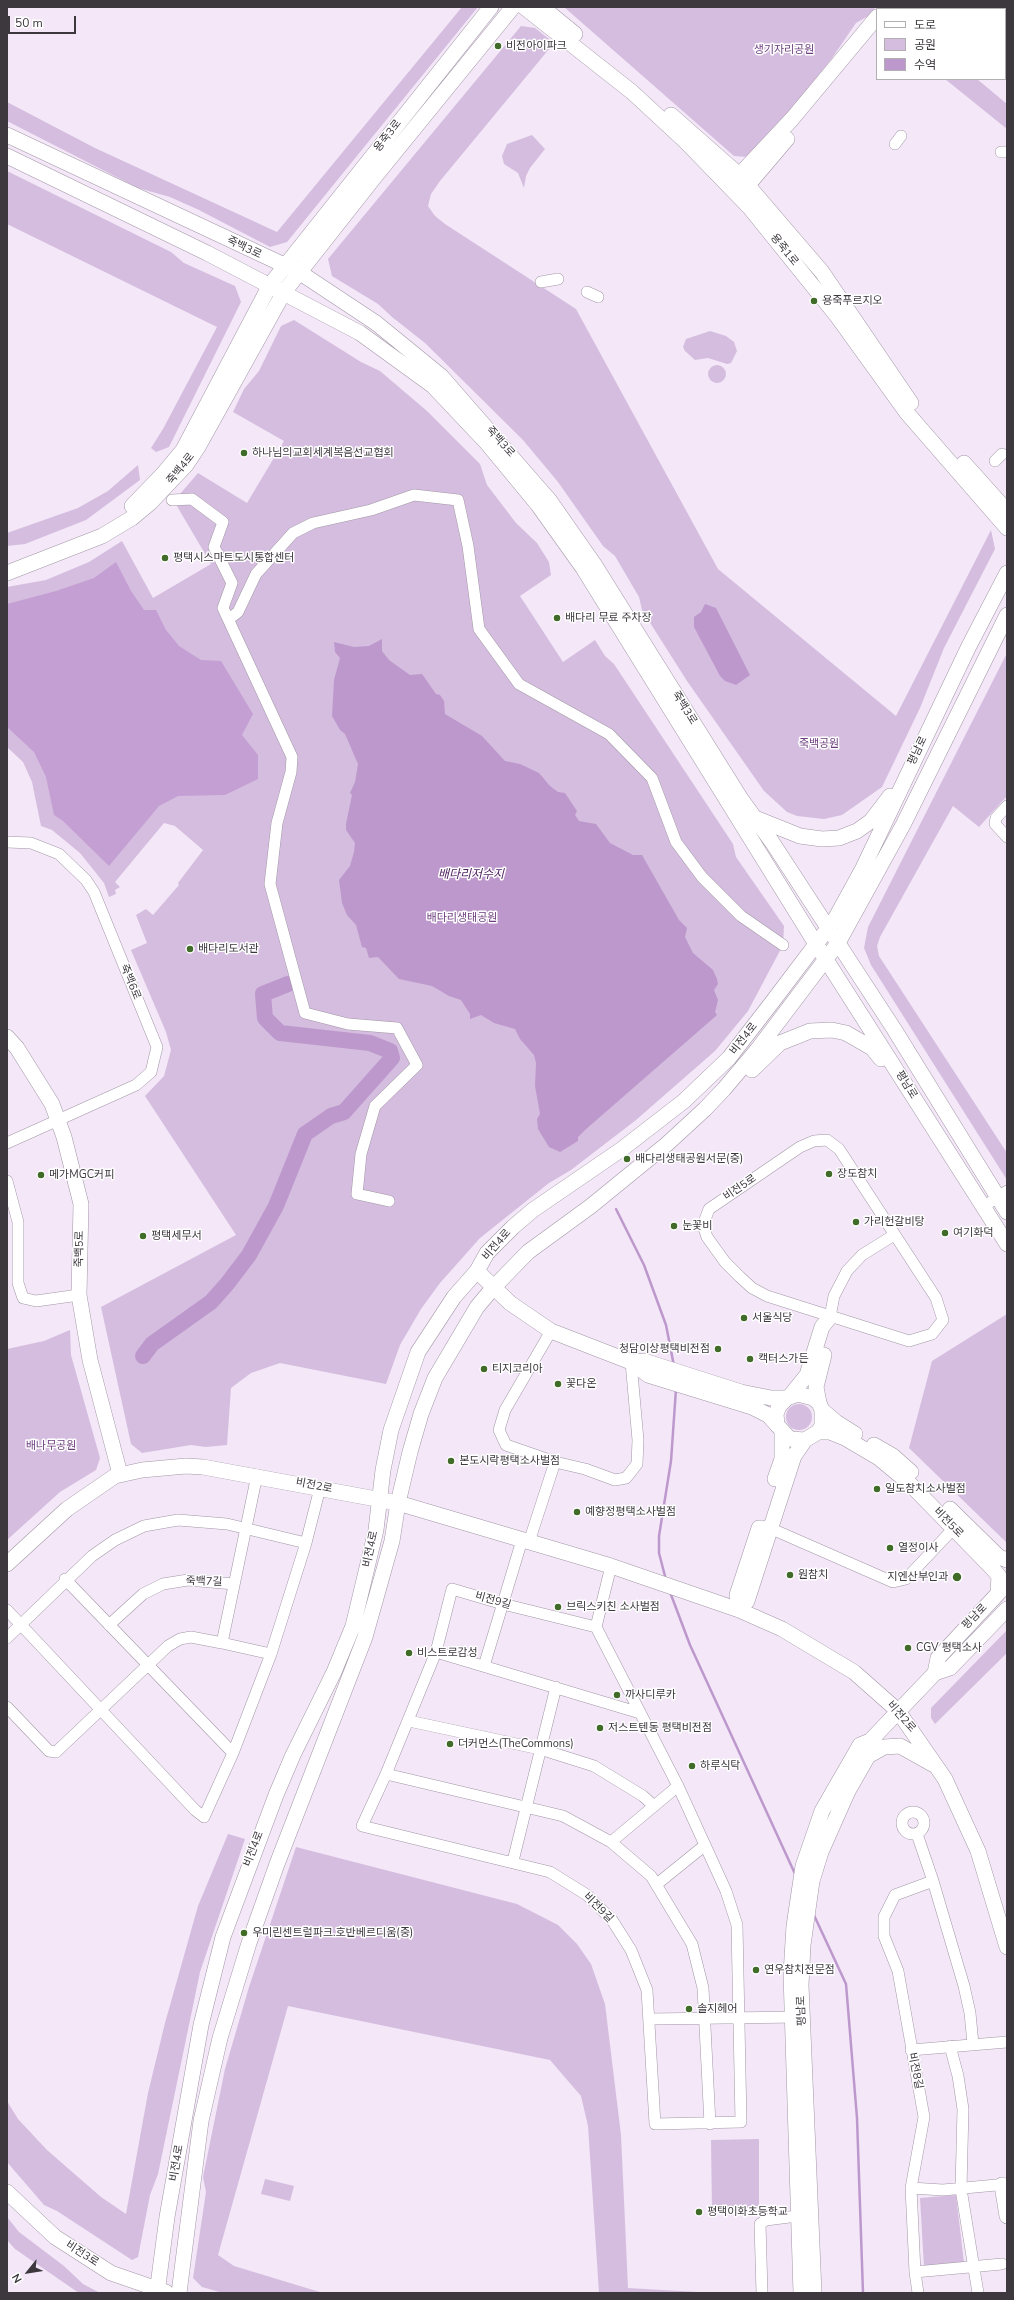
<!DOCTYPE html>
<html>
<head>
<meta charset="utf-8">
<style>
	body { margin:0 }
	#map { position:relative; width:1014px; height:2300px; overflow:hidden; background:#f3e7f8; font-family:"Nunito Sans","Noto Sans KR",sans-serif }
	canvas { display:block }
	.frame { position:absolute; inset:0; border:8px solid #3c383e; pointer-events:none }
	.legend { position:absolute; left:876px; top:8px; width:130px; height:72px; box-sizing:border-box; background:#fff; border:1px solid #b1afb2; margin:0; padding:5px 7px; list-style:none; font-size:12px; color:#3c383e }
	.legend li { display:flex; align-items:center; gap:8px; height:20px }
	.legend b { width:20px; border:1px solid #b1afb2 }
	.north { position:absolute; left:8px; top:2252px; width:40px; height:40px; -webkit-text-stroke:3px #fff; paint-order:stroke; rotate:240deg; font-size:11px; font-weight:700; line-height:16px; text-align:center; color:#3c383e }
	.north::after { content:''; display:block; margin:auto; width:14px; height:18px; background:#3c383e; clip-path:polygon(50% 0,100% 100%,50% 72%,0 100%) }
	.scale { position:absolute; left:8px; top:16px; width:68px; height:18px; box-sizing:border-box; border:2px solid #3c383e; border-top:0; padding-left:5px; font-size:12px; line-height:14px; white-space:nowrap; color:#3c383e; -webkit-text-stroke:3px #fff; paint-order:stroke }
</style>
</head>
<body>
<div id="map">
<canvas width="1014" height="2300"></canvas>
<div class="frame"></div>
<ul class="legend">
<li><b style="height:5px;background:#fff"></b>도로</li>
<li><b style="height:11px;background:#d5bddf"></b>공원</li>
<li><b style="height:11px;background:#bd98cc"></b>수역</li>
</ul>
<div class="north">N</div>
<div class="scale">50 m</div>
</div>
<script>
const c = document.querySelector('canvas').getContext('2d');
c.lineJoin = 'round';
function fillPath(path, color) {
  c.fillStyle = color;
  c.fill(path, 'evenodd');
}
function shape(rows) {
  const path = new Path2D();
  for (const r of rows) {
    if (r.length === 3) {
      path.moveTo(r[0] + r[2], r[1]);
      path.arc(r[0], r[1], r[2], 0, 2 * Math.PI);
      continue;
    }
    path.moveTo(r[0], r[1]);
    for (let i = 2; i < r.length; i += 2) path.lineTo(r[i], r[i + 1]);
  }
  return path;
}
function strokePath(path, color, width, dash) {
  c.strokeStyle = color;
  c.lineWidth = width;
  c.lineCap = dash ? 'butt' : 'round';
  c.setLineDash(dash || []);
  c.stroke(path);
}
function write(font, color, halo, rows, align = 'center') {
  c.font = font + ' "Nunito Sans","Noto Sans KR",sans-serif';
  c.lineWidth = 3;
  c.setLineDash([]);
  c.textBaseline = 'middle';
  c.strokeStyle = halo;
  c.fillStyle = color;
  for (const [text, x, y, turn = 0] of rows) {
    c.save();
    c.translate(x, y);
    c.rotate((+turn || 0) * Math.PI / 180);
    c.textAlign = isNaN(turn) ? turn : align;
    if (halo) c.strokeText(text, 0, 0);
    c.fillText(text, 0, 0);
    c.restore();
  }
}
fillPath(shape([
	[462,7,478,7,287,242,270,247,199,210,170,197,138,188,7,121,7,102,95,148,277,232],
	[564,7,876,7,868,16,856,23,832,58,795,105,748,157,734,156],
	[521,26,535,28,554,43,440,181,431,194,428,206,435,216,445,224,576,309,718,569,896,716,991,530,995,549,944,648,920,708,882,787,842,815,824,819,797,816,787,812,764,791,687,681,642,610,639,597,615,556,603,546,558,482,523,440,425,343,392,317,378,304,332,276,328,259],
	[945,79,977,79,1007,104,1007,129],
	[532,135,545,149,530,168,526,176,524,188,518,173,504,164,502,156,507,144],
	[7,171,171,252,184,263,235,286,241,302,169,447,156,452,151,448,163,429,217,327,7,224],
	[294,320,361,362,380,371,427,411,480,464,487,485,516,523,537,543,549,562,551,575,520,596,563,662,595,640,605,656,614,664,733,844,736,857,784,926,783,945,748,1011,715,1051,636,1120,571,1170,549,1183,480,1238,440,1283,421,1309,400,1345,386,1384,280,1363,251,1373,231,1388,227,1445,206,1447,191,1445,142,1453,131,1444,101,1307,236,1235,145,1096,164,1076,171,1050,166,1032,131,950,147,943,136,915,146,909,153,915,179,885,178,883,203,850,175,826,164,823,115,882,120,887,115,890,116,894,109,897,104,883,80,853,52,830,41,826,32,782,23,762,7,747,7,587,46,580,89,562,122,541,153,598,211,564,174,501,198,473,247,503,284,441,233,412,244,389,259,371,281,326],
	[710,331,726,336,734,342,737,351,731,363,727,364,708,358,695,360,685,351,683,347,686,339],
	[717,374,9],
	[138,465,140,480,86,520,25,544,7,546,7,533,78,508,108,491],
	[1007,653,1007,796,979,827,953,806,880,937,877,946,879,956,1007,1153,1007,1180,871,965,864,948,868,927],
	[1007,1314,1007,1543,909,1448,932,1361],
	[70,1330,71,1355,100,1458,96,1470,60,1492,7,1540,7,1349,44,1341],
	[799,1417,13],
	[1007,1630,1007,1653,935,1724,931,1718,931,1708],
	[228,1834,245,1839,200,1972,158,2174,150,2195,138,2257,132,2260,57,2211,44,2205,7,2162,7,2101,18,2119,47,2150,101,2197,126,2214,148,2093,165,2023,198,1906],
	[296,1847,517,1904,558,1925,577,1944,591,1964,605,2004,621,2135,628,2288,714,2293,599,2293,588,2126,581,2096,550,2060,288,2006,218,2255,234,2266,323,2293,223,2293,202,2287,193,2278,206,2192,203,2177,225,2069,249,1987],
	[759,2139,759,2207,712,2210,711,2140],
	[265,2179,294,2186,290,2201,261,2194],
	[956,2195,964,2263,924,2267,920,2198],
	[7,2217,19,2232,64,2266,83,2284,100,2293,79,2293,15,2249,7,2240]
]), '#d5bddf');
fillPath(shape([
	[116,562,131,591,144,610,156,610,166,630,179,646,201,660,221,661,253,714,242,735,258,755,258,779,225,795,178,796,159,806,109,866,63,821,54,815,46,777,34,752,7,727,7,604,56,591,94,578]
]), '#c49fd3');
fillPath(shape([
	[705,604,716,608,750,675,736,685,725,681,720,676,694,627,694,617,701,612],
	[382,639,382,651,389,660,410,675,422,674,436,694,440,695,444,701,445,714,482,736,505,761,520,764,539,773,550,786,558,792,565,793,577,811,575,815,579,821,596,824,610,843,633,855,642,855,679,920,687,928,685,937,693,953,713,970,717,979,718,984,714,990,718,1000,715,1012,717,1015,585,1130,578,1137,578,1141,560,1152,549,1147,538,1129,537,1119,540,1114,535,1086,536,1063,534,1055,520,1039,515,1029,494,1023,481,1015,470,1019,470,1014,461,1000,449,996,432,986,399,979,378,957,369,958,366,948,362,947,356,925,347,915,342,903,339,880,350,866,354,852,355,843,346,830,346,824,352,795,350,793,355,782,358,764,345,734,340,730,332,716,334,680,340,658,335,652,334,642,354,647,369,646]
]), '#bd98cc');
strokePath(shape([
	[616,1209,644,1265,666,1325,674,1366],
	[666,1580,659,1553,659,1536,671,1461,676,1389],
	[670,1592,690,1645,796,1876],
	[813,1913,846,1984,857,2118,863,2293]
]), '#bd98cc', 2.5);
strokePath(shape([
	[143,1356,152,1344,211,1302,227,1284,249,1255,276,1206,305,1134,331,1116,344,1112,392,1058,390,1051,370,1043,280,1033,265,1018,263,994,288,984]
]), '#bd98cc', 16);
const street = shape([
	[895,144,901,136],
	[1001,152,1007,152],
	[541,282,558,279],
	[587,292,598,297],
	[995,461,1002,454],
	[172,500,192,499,223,522,214,547,232,583,223,608,292,757,291,772,277,823,270,884,305,1013,348,1024,397,1028,417,1065,375,1106,361,1154,357,1194,389,1201],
	[229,619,238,612,256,574,293,533,313,523,371,510,414,495,458,500,468,546,479,629,519,684,609,734,652,778,676,842,702,877,741,916,783,945],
	[1007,806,996,818,995,824,1007,837],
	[7,842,31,843,59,854,86,880,94,892,157,1047,151,1072,136,1085,7,1143],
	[827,1140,839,1149,936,1298,943,1320,932,1334,909,1341,767,1296,752,1288,740,1277,725,1262,707,1237,703,1225,709,1209,800,1147,814,1141,827,1140],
	[7,1181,18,1222,18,1283,23,1298,36,1301,79,1295],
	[983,1207,1007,1191],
	[830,1317,834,1296,847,1271,862,1255,894,1235],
	[555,1462,585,1469,615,1480,626,1478,630,1473,637,1464,638,1440,631,1362],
	[765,1526,893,1582,906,1579,954,1528],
	[529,1542,555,1462,506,1445,499,1430,505,1410,551,1331],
	[65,1579,233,1753],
	[7,1610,195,1810,204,1817,233,1753,271,1654,306,1543,320,1488],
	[109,1625,143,1594,163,1584,188,1580,234,1584],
	[596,1627,678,1786,726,1891,737,1925,741,2122,655,2124,647,1990,631,1950,612,1920,587,1895,550,1872,362,1826,386,1774,436,1652,452,1589,503,1604,596,1627,611,1566],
	[7,1638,92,1556,115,1540,144,1526,178,1520,227,1524,306,1543],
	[222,1643,257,1475],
	[436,1652,640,1713],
	[484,1666,522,1540],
	[7,1707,49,1751,56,1752,168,1646,180,1639,191,1637,222,1643,271,1654],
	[409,1721,540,1749,594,1766,643,1796,654,1806],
	[386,1774,563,1816,611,1842,651,1876,692,1944,703,1988,710,2124],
	[913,1823,11],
	[917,1834,933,1881,964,1986,970,2013,973,2044],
	[611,1842,678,1786],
	[513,1861,556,1687],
	[657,1884,704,1846],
	[649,2019,800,2017],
	[950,2046,958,2076,963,2109,961,2189,978,2293],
	[911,2050,1007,2042],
	[911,2188,943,2190,1007,2184],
	[915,2272,1002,2264],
	[762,2293,760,2224,766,2220,805,2215],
	[918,2293,915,2272,911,2188,924,2117,898,1971,884,1936,884,1917,895,1895,933,1881]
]);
const secondary = shape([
	[524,7,632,92,686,142,750,208,837,316,907,413,1007,528],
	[542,7,575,34],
	[896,9,898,7],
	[671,115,738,174,822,272,911,403],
	[7,135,299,272,376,323,441,376,550,501,594,564,741,799,772,842,894,1029,1007,1212],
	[7,156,207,253,360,333,433,386,486,442,538,505,583,568,816,944,1007,1244],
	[732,183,792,119,877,17],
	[742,192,787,139],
	[964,463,1007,511],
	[132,506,163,474,183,450,270,285,491,7],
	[7,573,102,536,132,518,150,503,186,465,198,447,284,292,373,179,513,7],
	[755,818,800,836,822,839,839,838,857,831,871,821,890,796],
	[7,1037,17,1048,52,1104,64,1137,81,1204,79,1295,90,1360,120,1474],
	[752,1070,780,1043,810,1031,832,1030,846,1033,872,1048,881,1059],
	[477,1271,510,1303,551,1331,631,1362,648,1375,752,1407,768,1415,777,1425],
	[631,1362,644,1361,741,1392,771,1398,787,1398],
	[790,1396,807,1375,822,1327,830,1317],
	[819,1403,816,1387,824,1355],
	[822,1410,836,1422,855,1434],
	[818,1432,830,1432,845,1438,879,1458,909,1483,992,1568,999,1576,998,1593],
	[874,1445,893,1456,911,1472],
	[775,1479,782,1459,782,1433],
	[950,1509,999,1557,1007,1560],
	[7,1564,67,1509,115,1476,142,1470,186,1466,203,1467,398,1503,611,1566,739,1610,782,1629,854,1672,898,1711,945,1779,978,1851,1007,1947],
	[739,1610,747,1601,794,1456,805,1440,818,1432,822,1426,822,1410,819,1403,813,1398,798,1394,787,1398,779,1406,776,1414,777,1425,790,1439,805,1440],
	[739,1610,737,1595,759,1528],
	[935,1673,938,1658,1005,1586],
	[868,1756,884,1747,900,1746,934,1765],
	[1002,2185,1007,2216],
	[7,2192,55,2237,111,2273,166,2292],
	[157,2293,167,2217,201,2025,223,1937,276,1795,293,1755,334,1672,353,1626,376,1530,383,1470,391,1430,418,1352,454,1297,477,1271,487,1253,513,1227,533,1210,622,1149,684,1101,729,1058,773,1001,835,919,863,868,969,646,1007,573],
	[179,2293,201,2121,220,2038,249,1943,277,1864,365,1637,392,1541,398,1503,410,1452,421,1414,435,1378,477,1307,493,1288,528,1252,591,1206,667,1144,705,1109,724,1089,757,1050,838,943,903,825,1007,615],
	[801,2293,791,1974,794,1926,803,1866,822,1811,860,1745,870,1741,935,1673,950,1668,1007,1609],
	[814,2293,801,1985,803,1945,812,1881,821,1852,848,1791,868,1756,870,1741]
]);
strokePath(street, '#a297a6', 12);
strokePath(secondary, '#a297a6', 16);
strokePath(street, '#fff', 11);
strokePath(secondary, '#fff', 15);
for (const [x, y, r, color] of [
	[498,46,4,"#406b28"],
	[814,301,4,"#406b28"],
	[244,453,4,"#406b28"],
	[165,558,4,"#406b28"],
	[557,618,4,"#406b28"],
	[190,949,4,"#406b28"],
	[627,1159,4,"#406b28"],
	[829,1174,4,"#406b28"],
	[41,1175,4,"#406b28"],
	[856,1222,4,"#406b28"],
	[674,1226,4,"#406b28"],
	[945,1233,4,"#406b28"],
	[143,1236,4,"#406b28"],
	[744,1318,4,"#406b28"],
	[718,1349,4,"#406b28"],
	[750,1359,4,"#406b28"],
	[484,1369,4,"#406b28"],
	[558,1384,4,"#406b28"],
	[451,1461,4,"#406b28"],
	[877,1489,4,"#406b28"],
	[577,1512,4,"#406b28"],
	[890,1548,4,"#406b28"],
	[790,1575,4,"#406b28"],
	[957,1577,5,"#406b28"],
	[558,1607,4,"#406b28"],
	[908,1648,4,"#406b28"],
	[409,1653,4,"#406b28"],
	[617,1695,4,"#406b28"],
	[600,1728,4,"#406b28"],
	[450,1744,4,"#406b28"],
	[692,1766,4,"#406b28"],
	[244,1933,4,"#406b28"],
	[756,1970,4,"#406b28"],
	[689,2009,4,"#406b28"],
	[699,2212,4,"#406b28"]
]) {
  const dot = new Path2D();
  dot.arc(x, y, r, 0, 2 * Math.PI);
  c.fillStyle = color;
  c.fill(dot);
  strokePath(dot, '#fff', 1.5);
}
write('11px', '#3c383e', '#fff', [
	["비전아이파크",506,46],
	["용죽푸르지오",822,301],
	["하나님의교회세계복음선교협회",252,453],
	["평택시스마트도시통합센터",173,558],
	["배다리 무료 주차장",565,618],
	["배다리도서관",198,949],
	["배다리생태공원서문(중)",635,1159],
	["장도참치",837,1174],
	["메가MGC커피",49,1175],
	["가리헌갈비탕",864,1222],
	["눈꽃비",682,1226],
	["여기화덕",953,1233],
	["평택세무서",151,1236],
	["서울식당",752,1318],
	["청담이상평택비전점",710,1349,"right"],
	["캑터스가든",758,1359],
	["티지코리아",492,1369],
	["꽃다온",566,1384],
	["본도시락평택소사벌점",459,1461],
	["일도참치소사벌점",885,1489],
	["예향정평택소사벌점",585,1512],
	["열정이사",898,1548],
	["원참치",798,1575],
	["지엔산부인과",948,1577,"right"],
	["브릭스키친 소사벌점",566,1607],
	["CGV 평택소사",916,1648],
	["비스트로감성",417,1653],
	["까사디루카",625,1695],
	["저스트텐동 평택비전점",608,1728],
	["더커먼스(TheCommons)",458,1744],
	["하루식탁",700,1766],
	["우미린센트럴파크.호반베르디움(중)",252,1933],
	["연우참치전문점",764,1970],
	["솔지헤어",697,2009],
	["평택이화초등학교",707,2212]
], 'left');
write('11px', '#6d3e7f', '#fff', [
	["생기자리공원",784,50],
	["죽백공원",819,744],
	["배다리생태공원",462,918],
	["배나무공원",51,1446]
]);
write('11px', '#3c383e', '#fff', [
	["용죽3로",388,136,-52],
	["죽백3로",244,248,25],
	["용죽1로",784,250,51],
	["죽백3로",500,442,48],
	["죽백4로",181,469,-51],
	["죽백3로",684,708,58],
	["평남로",918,751,-64],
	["죽백6로",130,982,68],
	["비전4로",744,1039,-52],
	["평남로",906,1085,58],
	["비전5로",740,1188,-34],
	["비전4로",497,1245,-49],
	["죽백5로",80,1249,-89],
	["비전2로",314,1486,11],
	["비전5로",948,1523,46],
	["비전4로",371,1549,-78],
	["죽백7길",204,1582,2],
	["비전9길",493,1601,16],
	["평남로",975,1617,-46],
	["비전2로",901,1717,49],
	["비전4로",254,1849,-69],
	["비전9길",598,1908,45],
	["평남로",802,2011,-92],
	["비전8길",915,2071,79],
	["비전4로",177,2163,-80],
	["비전3로",82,2254,33]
]);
write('italic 12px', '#502260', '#fff', [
	["배다리저수지",471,875]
]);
</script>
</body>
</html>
